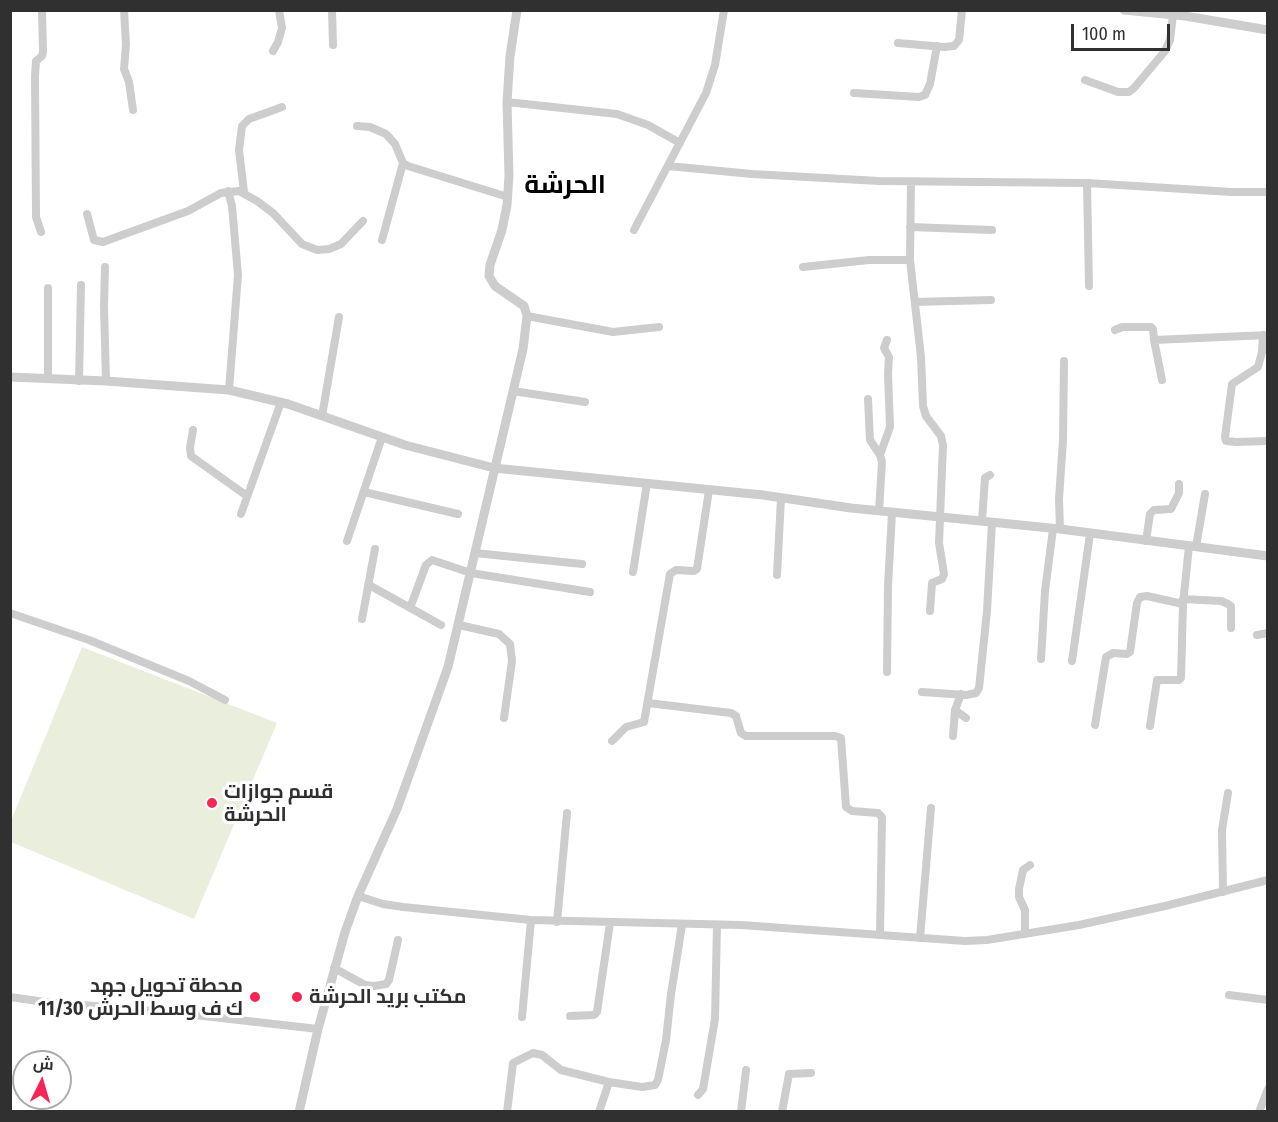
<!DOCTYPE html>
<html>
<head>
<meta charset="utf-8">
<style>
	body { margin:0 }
	#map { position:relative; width:1278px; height:1122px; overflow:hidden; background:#fff; font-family:"Fira Sans Condensed",Cairo,sans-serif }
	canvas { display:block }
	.frame { position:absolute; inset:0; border:12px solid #303030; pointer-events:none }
	.north { position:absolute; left:12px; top:1050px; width:60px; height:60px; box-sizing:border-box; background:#fff; border:2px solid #acacac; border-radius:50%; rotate:5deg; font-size:16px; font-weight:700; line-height:24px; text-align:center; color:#303030 }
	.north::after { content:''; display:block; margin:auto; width:21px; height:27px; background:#f42653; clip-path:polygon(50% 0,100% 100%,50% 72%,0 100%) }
	.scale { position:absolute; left:1071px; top:24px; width:99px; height:27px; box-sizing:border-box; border:3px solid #303030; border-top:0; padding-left:8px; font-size:18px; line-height:21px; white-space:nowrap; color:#303030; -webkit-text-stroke:4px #fff; paint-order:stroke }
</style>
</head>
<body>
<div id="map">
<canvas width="1278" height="1122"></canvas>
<div class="frame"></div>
<div class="north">ش</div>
<div class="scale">100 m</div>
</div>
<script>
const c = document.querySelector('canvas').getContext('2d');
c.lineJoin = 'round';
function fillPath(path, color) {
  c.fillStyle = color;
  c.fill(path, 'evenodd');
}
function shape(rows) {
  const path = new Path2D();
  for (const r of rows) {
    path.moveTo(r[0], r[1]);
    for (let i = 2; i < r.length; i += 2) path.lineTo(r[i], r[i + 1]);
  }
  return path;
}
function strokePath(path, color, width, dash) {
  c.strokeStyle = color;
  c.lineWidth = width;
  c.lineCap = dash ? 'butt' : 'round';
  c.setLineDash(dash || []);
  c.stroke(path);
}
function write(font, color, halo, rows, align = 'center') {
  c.font = font + ' "Fira Sans Condensed",Cairo,sans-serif';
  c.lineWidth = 6;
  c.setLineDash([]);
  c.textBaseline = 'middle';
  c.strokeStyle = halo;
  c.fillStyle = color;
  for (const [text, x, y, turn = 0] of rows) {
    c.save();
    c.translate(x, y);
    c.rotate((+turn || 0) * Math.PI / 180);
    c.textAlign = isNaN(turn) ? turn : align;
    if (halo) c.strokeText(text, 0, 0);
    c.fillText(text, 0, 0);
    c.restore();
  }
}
fillPath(shape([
	[82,647,277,723,194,919,11,842,11,821]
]), '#e9eedd');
strokePath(shape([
	[124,10,126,45,124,69,129,82,133,110],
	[332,10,333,45],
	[898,43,944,47,954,46,959,40,962,10],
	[273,51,278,42,282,28,279,10],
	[1085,80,1118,92,1129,92,1134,88,1165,51,1170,40,1173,15],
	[854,93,919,97,925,95,930,84,937,46],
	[507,102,617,114,648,125,680,143],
	[357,126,370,127,386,134,395,144,403,163,408,166,508,197],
	[668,166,752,174,879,181,1087,183,1232,192,1268,192],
	[911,182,910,260,921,357,923,406,926,416,941,436,943,445,939,543,944,574,942,579,932,583,930,611],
	[1087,183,1089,286],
	[228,191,232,206,238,275,229,390],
	[244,192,239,150,242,126,249,119,282,107],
	[87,214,94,240,103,242,188,211,221,193,239,191,257,201,273,213,302,244,317,250,329,249,341,244,363,221],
	[910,227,992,230],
	[634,230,706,93,715,65,724,10],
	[41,232,36,217,35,76,36,61,42,56,43,52,42,10],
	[382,240,403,163],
	[105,267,104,306,106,381],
	[803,267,869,260,910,260],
	[915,302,991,300],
	[527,316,613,332,659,327],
	[1115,330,1122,327,1151,327,1153,329,1154,340,1268,335],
	[1263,335,1262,352,1258,367,1232,384,1225,437,1226,441,1236,442,1268,441],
	[1154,340,1162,380],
	[48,379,48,288],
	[79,381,81,285],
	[513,391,585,402],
	[868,399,870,440,880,455,882,462,879,511],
	[322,416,339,317],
	[193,430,190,448,191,456,247,496],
	[880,455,890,427,888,373,889,357,884,348,887,340],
	[364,492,458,514],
	[241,514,281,402],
	[982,521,985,478,990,475],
	[1060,529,1059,499,1063,440,1064,361],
	[347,541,382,437],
	[1146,541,1150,514,1154,510,1171,509,1179,493,1179,484],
	[1196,547,1205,494],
	[475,553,582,564],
	[633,572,647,483],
	[777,575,781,498],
	[369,585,441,625],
	[1183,599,1221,601,1228,604,1231,606,1231,628],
	[410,608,426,565,432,560,471,573,590,592],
	[10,613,89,640,189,681,225,700],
	[362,619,375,549],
	[459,625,499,634,510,644,512,661,504,718],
	[1257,635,1268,633],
	[1041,659,1045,591,1053,529],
	[1072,661,1090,534],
	[887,672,888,586,892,513],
	[922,692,966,695,976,693,979,688,987,611,992,523],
	[961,694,955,710,966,718],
	[648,703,731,713,736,716,741,733,746,736,835,736,841,738,846,807,852,811,878,813,882,817,880,935],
	[1095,725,1106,657,1113,653,1127,654,1130,652,1137,603,1140,597,1147,596,1183,604,1189,546],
	[1150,726,1157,680,1179,680,1181,678,1183,604],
	[953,736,955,710],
	[612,741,626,727,644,722,670,574,676,570,694,571,697,569,709,490],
	[1223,892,1222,830,1228,793],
	[358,896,383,904,403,907,531,920,741,925,965,941,987,940,1079,925,1165,906,1268,880],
	[557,922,567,813],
	[1025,934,1025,910,1019,897,1019,889,1023,870,1030,865],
	[920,938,931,808],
	[334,968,365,985,374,986,386,984,389,980,398,940],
	[1229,995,1268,1000],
	[10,997,45,1002,168,1012,318,1029],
	[570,1016,594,1015,597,1012,610,923],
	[522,1017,531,920],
	[698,1095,703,1089,715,1019,717,925],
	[507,1112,513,1063,533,1053,542,1055,561,1070,609,1082,642,1087,655,1085,658,1080,666,1040,671,994,682,925],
	[599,1112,609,1082],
	[741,1112,746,1070],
	[782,1112,789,1074,811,1073],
	[1259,1112,1268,1089]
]), '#cdcdcd', 8);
strokePath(shape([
	[1124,10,1185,16,1268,30],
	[10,377,106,381,229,390,288,404,405,445,494,468,763,495,851,508,1060,529,1268,556],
	[299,1112,318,1029,345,932,358,896,397,809,448,667,523,349,527,316,524,306,495,286,489,276,490,265,502,230,507,205,509,176,507,102,510,56,517,10]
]), '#cdcdcd', 9);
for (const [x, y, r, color] of [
	[212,803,6,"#f42653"],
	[255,997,6,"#f42653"],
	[297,997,6,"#f42653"]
]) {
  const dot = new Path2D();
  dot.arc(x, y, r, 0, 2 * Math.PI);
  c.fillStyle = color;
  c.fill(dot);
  strokePath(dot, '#fff', 2);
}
write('bold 20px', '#303030', '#fff', [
	["قسم جوازات",224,792],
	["الحرشة",224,815],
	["محطة تحويل جهد",243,986,"right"],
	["11/30 ك ف وسط الحرش",243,1009,"right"],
	["مكتب بريد الحرشة",309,997]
], 'left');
write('bold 26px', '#000', '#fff', [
	["الحرشة",565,186]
]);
</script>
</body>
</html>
